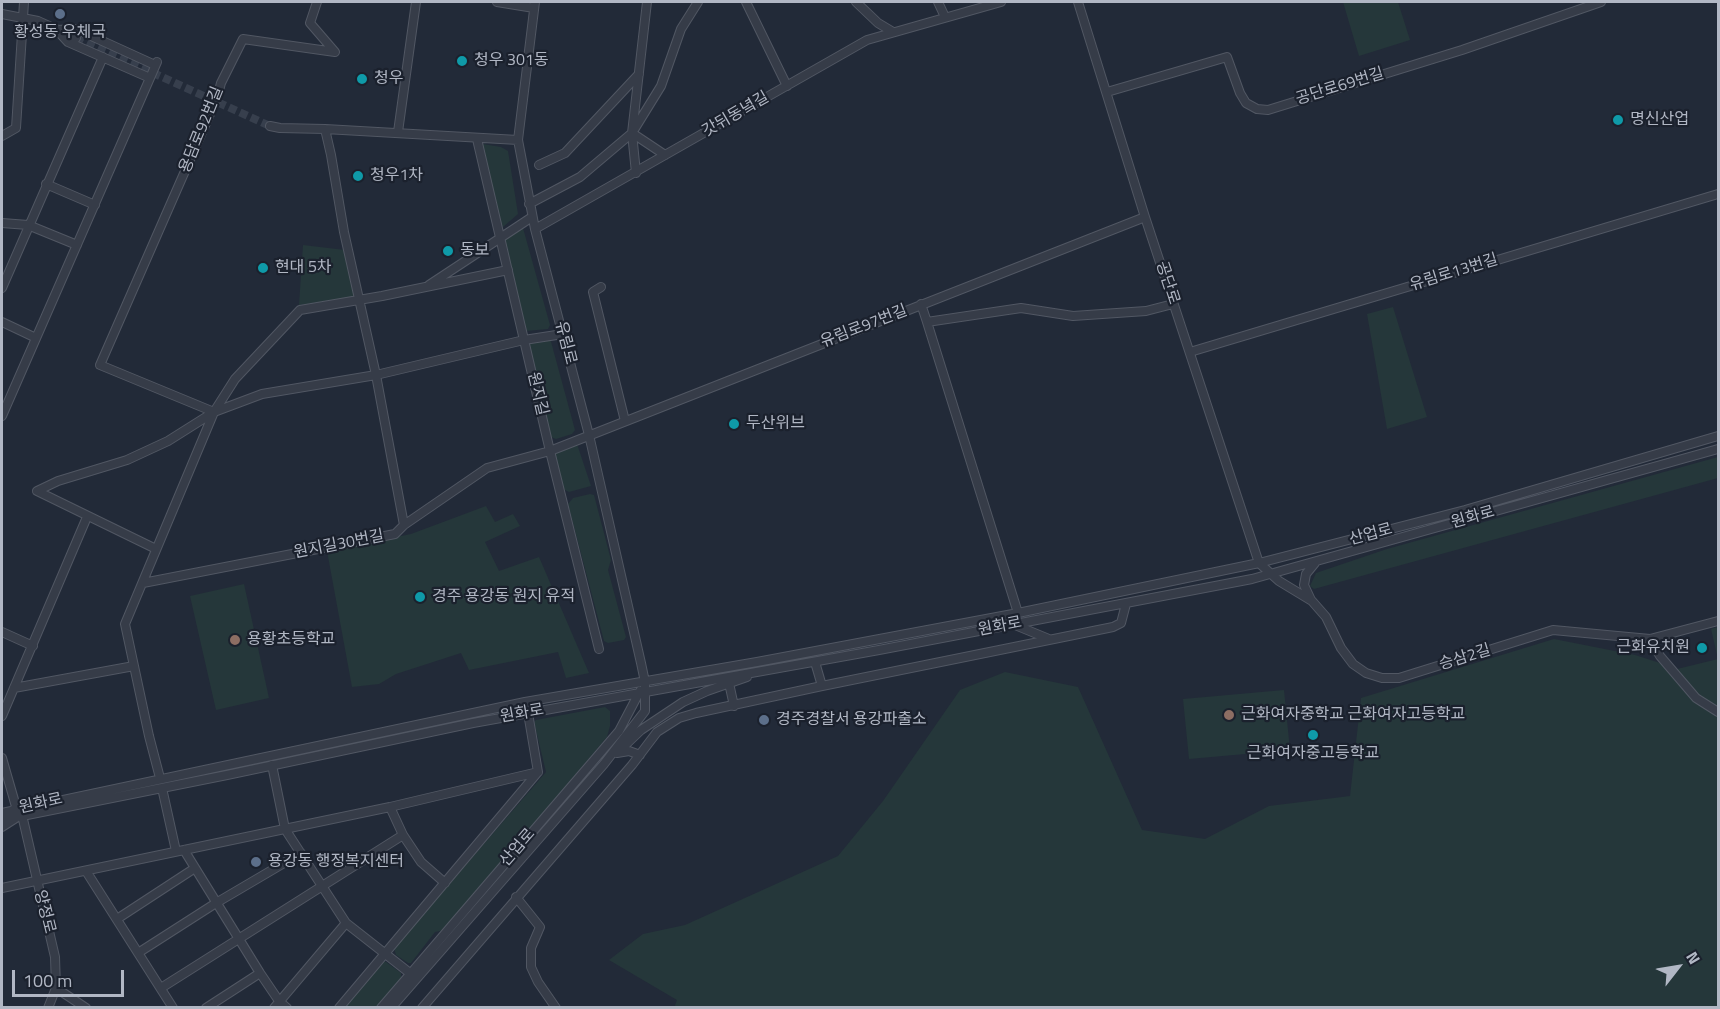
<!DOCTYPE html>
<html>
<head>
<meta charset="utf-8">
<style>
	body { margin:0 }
	#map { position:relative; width:1720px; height:1009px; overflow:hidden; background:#222a38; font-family:"Titillium Web",sans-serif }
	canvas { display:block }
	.frame { position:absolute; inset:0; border:3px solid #b1b7c4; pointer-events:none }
	.north { position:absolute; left:1648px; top:937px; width:60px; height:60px; -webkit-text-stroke:4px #1b212d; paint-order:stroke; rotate:59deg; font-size:16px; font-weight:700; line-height:24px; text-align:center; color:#b1b7c4 }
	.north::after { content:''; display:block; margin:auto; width:21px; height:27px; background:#b1b7c4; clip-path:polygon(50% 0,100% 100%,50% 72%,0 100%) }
	.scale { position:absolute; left:12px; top:970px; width:112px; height:27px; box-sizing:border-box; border:3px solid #b1b7c4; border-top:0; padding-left:8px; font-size:18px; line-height:21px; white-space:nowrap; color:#b1b7c4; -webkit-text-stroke:4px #1b212d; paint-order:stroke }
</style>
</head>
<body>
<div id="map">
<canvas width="1720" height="1009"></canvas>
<div class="frame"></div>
<div class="north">N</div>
<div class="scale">100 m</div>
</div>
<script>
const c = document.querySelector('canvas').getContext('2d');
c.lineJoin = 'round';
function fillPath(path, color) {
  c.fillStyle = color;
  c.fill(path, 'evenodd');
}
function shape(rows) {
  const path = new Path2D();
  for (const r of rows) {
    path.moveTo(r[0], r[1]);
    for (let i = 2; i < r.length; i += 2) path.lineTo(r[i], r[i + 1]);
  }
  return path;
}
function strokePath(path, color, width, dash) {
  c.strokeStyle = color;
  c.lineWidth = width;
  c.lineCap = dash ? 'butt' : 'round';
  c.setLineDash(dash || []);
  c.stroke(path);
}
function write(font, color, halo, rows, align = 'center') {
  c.font = font + ' "Titillium Web","Noto Sans KR",sans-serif';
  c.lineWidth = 4.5;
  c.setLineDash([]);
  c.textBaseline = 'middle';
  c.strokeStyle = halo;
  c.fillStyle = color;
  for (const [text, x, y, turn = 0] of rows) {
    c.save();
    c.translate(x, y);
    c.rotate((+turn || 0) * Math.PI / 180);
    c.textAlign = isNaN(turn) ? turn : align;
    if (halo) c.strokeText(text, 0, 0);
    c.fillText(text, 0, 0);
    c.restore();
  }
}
fillPath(shape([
	[1343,2,1398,2,1410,40,1359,56],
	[483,144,501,147,508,151,518,214,503,227,499,225,481,147],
	[521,228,523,228,550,325,548,329,526,331,503,238],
	[303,245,345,250,355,297,299,305],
	[1393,307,1427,417,1387,429,1367,314],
	[550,338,575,430,572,434,556,439,551,437,528,346,529,342],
	[576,441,591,486,569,492,563,489,555,454,557,449],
	[1718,457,1718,478,1314,589,1310,586,1316,573,1387,549],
	[590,494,594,495,611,560,608,570,626,637,624,640,608,643,604,641,568,504,573,498],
	[486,506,495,522,513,514,520,526,485,542,499,571,539,557,589,673,566,678,558,652,469,670,461,653,396,674,379,684,352,687,327,551,411,534],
	[244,584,269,698,216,710,190,596],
	[1718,627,1718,708,1696,692,1677,669,1718,659,1711,629],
	[1554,639,1635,655,1660,663,1694,702,1718,715,1718,1007,674,1008,677,1000,609,960,643,934,685,925,838,856,883,801,960,690,1005,672,1078,687,1142,830,1205,839,1269,806,1350,796,1361,698],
	[1284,690,1290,750,1189,759,1183,699],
	[605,707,610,711,610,726,607,737,445,930,435,932,411,963,408,963,396,955,394,948,546,772,534,722,536,720],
	[380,962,386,962,401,973,401,981,378,1007,343,1008]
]), '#25373a');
strokePath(shape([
	[76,38,270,126]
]), '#373f4d', 8, [8, 4]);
const minor = shape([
	[497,2,534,8],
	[746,2,787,86],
	[856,2,878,23,893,32],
	[938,2,945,17],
	[1078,2,1145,217,1259,563,1279,581,1312,601,1326,617,1341,648,1353,664,1366,673,1382,678,1399,678,1553,630,1650,639,1718,621],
	[2,14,38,21,76,38],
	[57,30,76,29,155,65],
	[57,30,68,42,150,78],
	[1107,92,1227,57,1240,93,1246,103,1257,109,1268,110,1462,50,1601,2],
	[270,126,280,128,325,129,518,140],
	[325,129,331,155,344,232,376,375,404,525],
	[398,132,416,2],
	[632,133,665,155],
	[2,136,16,128,24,2],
	[477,139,550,451,599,649],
	[539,165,565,153,639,74],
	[636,173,632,133,647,2],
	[46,184,95,205],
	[529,204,580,177,632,133,661,86,681,29,698,2],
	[2,223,28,225,77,245],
	[535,229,867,40,1001,2],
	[429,285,532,217],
	[601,287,593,292,625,421],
	[2,288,103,57],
	[921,304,927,322,1021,308,1073,316,1146,311,1173,304],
	[2,322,36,338],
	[927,322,1018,613],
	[1190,352,1718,194],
	[214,412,100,365,217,98,221,83,243,39,335,52,310,23,317,2],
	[2,416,157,62],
	[156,549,37,491,58,481,127,460,168,441,214,412,262,394,376,375,524,340,563,334],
	[143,583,395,534,404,525,487,468,550,451,1145,217],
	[1311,600,1304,585,1306,574,1315,563],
	[1015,625,1049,639],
	[2,632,33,646],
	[1650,639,1660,656,1696,698,1718,712],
	[815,662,822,686],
	[729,683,734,706],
	[14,688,134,666],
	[2,716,87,517],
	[619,751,641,730,683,702,707,691,747,677],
	[617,753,629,751,640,755],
	[2,758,17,810,13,810],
	[272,765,285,829,346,923,411,974],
	[160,778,149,736,125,624,214,412,235,379,300,310,382,296,508,270],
	[162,788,176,851],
	[390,807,403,835,421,862,445,883],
	[2,813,525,702,757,662,1018,613,1259,563,1465,510,1718,436],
	[22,815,55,957,56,988,48,1008],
	[2,820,227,775,473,723,879,650,1252,579,1718,449],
	[2,827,16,818],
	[184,850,260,973,279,1001,287,1008],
	[86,871,173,1008],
	[2,888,390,807,538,772],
	[516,897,540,927,531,948,531,967,538,982,556,1008],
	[117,919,195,868],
	[138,953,216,903,301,853],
	[56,988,86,1008],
	[161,988,403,835],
	[206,1008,260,973],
	[274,1008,346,923],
	[339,1008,538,772,528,713],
	[381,1008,619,731,640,691],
	[391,1008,604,764,645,711,645,682,641,663,589,435,535,229,518,140,535,2],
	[422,1008,632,765,657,732,679,718,696,713,822,686,1113,627,1121,623,1126,604]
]);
strokePath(minor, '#515763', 10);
strokePath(minor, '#363c48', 8);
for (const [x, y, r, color] of [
	[60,14,6,"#5c6f8a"],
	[462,61,6,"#0f9aa8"],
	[362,79,6,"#0f9aa8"],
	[1618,120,6,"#0f9aa8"],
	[358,176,6,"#0f9aa8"],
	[448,251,6,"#0f9aa8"],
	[263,268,6,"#0f9aa8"],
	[734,424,6,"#0f9aa8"],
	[420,597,6,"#0f9aa8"],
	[235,640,6,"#8d6e63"],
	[1702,648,6,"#0f9aa8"],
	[1229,715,6,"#8d6e63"],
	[764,720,6,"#5c6f8a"],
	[1313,735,6,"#0f9aa8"],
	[256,862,6,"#5c6f8a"]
]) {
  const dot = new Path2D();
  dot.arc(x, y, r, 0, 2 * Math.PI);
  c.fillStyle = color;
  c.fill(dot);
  strokePath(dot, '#1b212d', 2);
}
write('16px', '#b1b7c4', '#1b212d', [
	["황성동 우체국",60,33,"center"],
	["청우 301동",474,61],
	["청우",374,79],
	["명신산업",1630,120],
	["청우1차",370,176],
	["동보",460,251],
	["현대 5차",275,268],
	["두산위브",746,424],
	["경주 용강동 원지 유적",432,597],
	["용황초등학교",247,640],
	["근화유치원",1690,648,"right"],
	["근화여자중학교 근화여자고등학교",1241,715],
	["경주경찰서 용강파출소",776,720],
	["근화여자중고등학교",1313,754,"center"],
	["용강동 행정복지센터",268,862]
], 'left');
write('16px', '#b1b7c4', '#1b212d', [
	["공단로69번길",1340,87,-17],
	["갓뒤동녘길",736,115,-30],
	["용담로92번길",202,130,-68],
	["유림로13번길",1454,273,-17],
	["공단로",1167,283,72],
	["유림로97번길",864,327,-21],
	["유림로",565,343,76],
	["원지길",537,394,77],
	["원화로",1473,518,-16],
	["산업로",1371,535,-15],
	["원지길30번길",339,545,-11],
	["원화로",1000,627,-11],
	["승삼2길",1465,658,-17],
	["원화로",522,714,-10],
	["원화로",41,804,-13],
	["산업로",518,848,-49],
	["양정로",44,912,76]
]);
</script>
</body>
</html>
